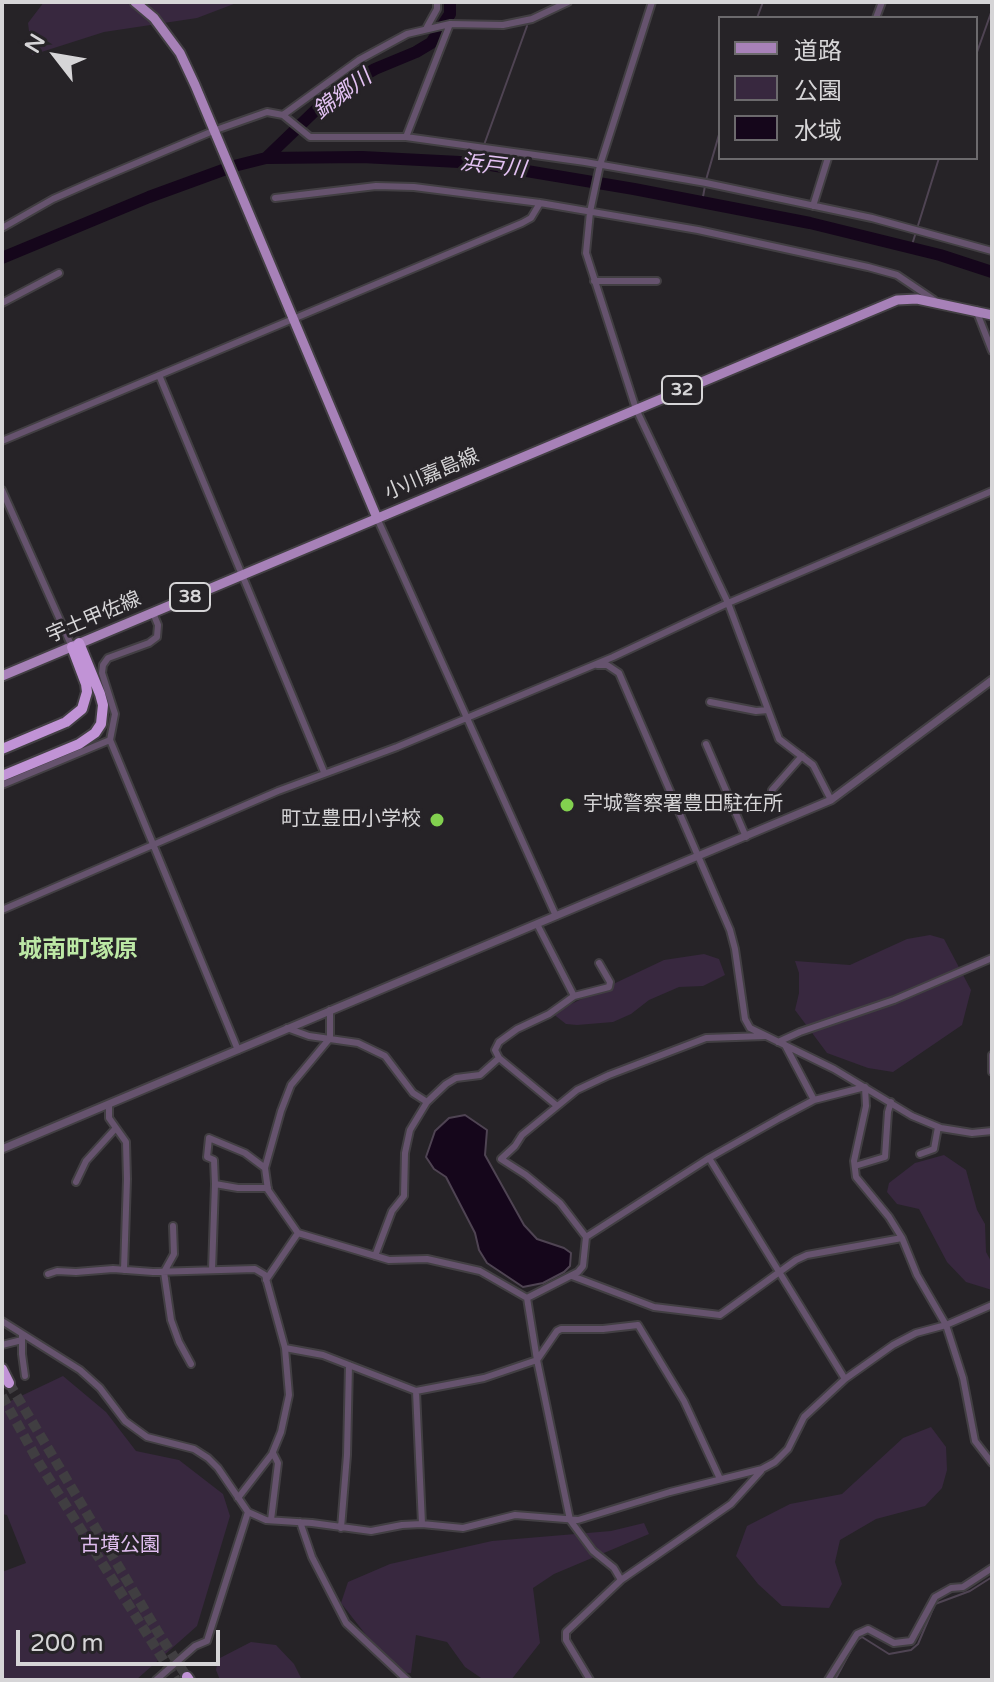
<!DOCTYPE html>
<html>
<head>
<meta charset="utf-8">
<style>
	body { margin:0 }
	#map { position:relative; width:994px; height:1682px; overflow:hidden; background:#262327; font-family:"Varela Round","Noto Sans JP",sans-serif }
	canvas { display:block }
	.frame { position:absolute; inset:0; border:4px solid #d6d5d7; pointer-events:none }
	.legend { position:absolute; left:718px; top:16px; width:260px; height:144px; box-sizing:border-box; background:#262327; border:2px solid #6c6a6d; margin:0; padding:10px 14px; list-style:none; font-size:24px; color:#d6d5d7 }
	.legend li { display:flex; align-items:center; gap:16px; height:40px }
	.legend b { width:40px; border:2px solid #6c6a6d }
	.north { position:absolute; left:16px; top:16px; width:80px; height:80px; -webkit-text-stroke:6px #262327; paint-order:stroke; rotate:301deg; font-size:22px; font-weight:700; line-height:32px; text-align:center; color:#d6d5d7 }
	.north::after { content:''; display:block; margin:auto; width:28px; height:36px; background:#d6d5d7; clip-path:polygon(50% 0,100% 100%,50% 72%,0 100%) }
	.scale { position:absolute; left:16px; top:1630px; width:204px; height:36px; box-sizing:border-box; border:4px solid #d6d5d7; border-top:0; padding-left:10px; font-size:24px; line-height:28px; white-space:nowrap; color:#d6d5d7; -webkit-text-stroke:6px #262327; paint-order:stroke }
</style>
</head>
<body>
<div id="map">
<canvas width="994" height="1682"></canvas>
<div class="frame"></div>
<ul class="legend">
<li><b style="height:10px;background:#a781b8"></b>道路</li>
<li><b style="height:22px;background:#38283f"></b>公園</li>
<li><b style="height:22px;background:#15061b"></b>水域</li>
</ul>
<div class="north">N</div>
<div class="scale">200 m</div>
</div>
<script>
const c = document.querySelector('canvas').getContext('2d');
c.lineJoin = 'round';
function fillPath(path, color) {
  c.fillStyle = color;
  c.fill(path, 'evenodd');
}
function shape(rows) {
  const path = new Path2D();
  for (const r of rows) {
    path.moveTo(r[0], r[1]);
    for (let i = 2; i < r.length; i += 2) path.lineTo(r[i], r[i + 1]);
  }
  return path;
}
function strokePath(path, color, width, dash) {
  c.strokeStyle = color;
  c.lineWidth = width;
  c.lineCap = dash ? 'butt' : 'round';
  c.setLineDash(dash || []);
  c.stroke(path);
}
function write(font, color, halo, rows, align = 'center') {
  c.font = font + ' "Varela Round","Noto Sans JP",sans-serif';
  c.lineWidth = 6;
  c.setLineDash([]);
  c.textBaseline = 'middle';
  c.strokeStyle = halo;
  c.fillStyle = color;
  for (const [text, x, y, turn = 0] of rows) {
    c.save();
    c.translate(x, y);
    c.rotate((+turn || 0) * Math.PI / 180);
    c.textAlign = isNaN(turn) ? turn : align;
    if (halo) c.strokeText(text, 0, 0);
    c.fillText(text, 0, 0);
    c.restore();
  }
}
fillPath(shape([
	[44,2,239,2,197,18,104,32,32,55,28,23],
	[930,935,944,939,971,990,962,1025,893,1072,868,1068,827,1053,795,1010,799,993,799,973,795,961,850,965,907,939],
	[704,954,719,959,725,975,703,986,679,987,649,1000,631,1014,613,1022,577,1025,566,1024,552,1013,664,960],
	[944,1155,966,1170,977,1210,985,1224,986,1252,992,1263,992,1290,966,1282,947,1262,919,1209,897,1204,887,1192,889,1183,915,1163],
	[63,1376,106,1412,136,1451,179,1460,223,1494,230,1516,197,1626,136,1680,2,1680,2,1572,26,1563,7,1515,2,1514,2,1405],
	[931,1427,946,1447,947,1470,942,1488,925,1506,876,1519,840,1540,835,1562,842,1584,829,1608,782,1606,758,1584,736,1556,747,1526,790,1504,842,1494,903,1438],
	[644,1523,649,1534,554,1574,533,1588,540,1643,511,1680,484,1680,465,1667,447,1642,416,1635,411,1673,395,1672,341,1603,348,1582,390,1564,492,1541,611,1531],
	[251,1642,276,1645,294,1664,302,1680,220,1680,216,1670,218,1659]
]), '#38283f');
const water = shape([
	[465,1115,487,1130,485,1155,524,1225,537,1239,564,1248,571,1253,570,1266,564,1272,543,1283,523,1287,487,1263,479,1250,475,1233,446,1177,434,1169,426,1157,435,1131,449,1118,465,1115]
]);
fillPath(water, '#15061b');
strokePath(water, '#4f4453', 2);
strokePath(shape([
	[757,18,763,2],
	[976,55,992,10],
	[484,145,527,26],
	[479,163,482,151],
	[706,180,720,131],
	[702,202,705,186],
	[911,248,939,158],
	[835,1680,856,1641,862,1637,889,1654,911,1650,918,1644,935,1604,970,1591,992,1577]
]), '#4f4453', 2);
strokePath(shape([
	[266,158,321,105,354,81,375,69,416,52,431,43,450,14,450,2],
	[2,258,149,197,234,166,266,158,362,157,479,163,634,189,810,223,940,255,992,272]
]), '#15061b', 12);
strokePath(shape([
	[9,1383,159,1634,187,1677],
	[2,1396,39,1463,176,1680]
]), '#403e41', 10, [10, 5]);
const minor = shape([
	[652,2,600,165,590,212,586,253,636,409,728,603,779,739,813,765,831,800],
	[876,18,882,2],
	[427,27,437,9,437,2],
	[283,115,359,60,407,34,450,24,503,25,532,19,568,2],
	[406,137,450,24],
	[275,198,376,186,414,187,540,203,698,230,868,267,897,275,934,300],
	[813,206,828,158],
	[2,228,53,199,94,181,213,131,267,112,283,115,310,137,406,137,585,162,706,183,872,218,992,251],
	[594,281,657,281],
	[2,303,59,273],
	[976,310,992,351],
	[159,375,324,772],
	[2,441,522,223,531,218,540,203],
	[2,490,72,647],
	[377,518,556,916],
	[153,613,158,625,157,637,149,643,108,658,103,665,102,673,115,714,110,740,238,1050],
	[597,665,607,665,619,673,730,930,735,949,745,1019,750,1028,834,1069,912,1116,941,1128,972,1133,992,1131],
	[710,702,756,711,768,710],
	[706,744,746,837],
	[2,785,110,740],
	[772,790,802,756],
	[2,910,278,791,397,747,613,657,728,603,992,491],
	[574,996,609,987,610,982,599,963],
	[330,1010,330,1038,291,1085,281,1111,265,1168,268,1190,298,1233,389,1260,427,1259,480,1271,527,1298,537,1360,570,1520,593,1551,614,1568,621,1580],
	[287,1028,309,1036,358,1043,385,1056,413,1093,427,1102,446,1084,456,1078,480,1075,499,1058,556,1105],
	[778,1042,800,1032,894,1000,992,958],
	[785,1045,814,1100],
	[992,1055,992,1072],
	[499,1058,495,1050,499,1042,517,1029,549,1014,574,996,537,924],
	[865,1087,866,1106,854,1161,856,1177,889,1217,902,1238,917,1275,946,1325,963,1378,975,1441,992,1463],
	[109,1105,109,1118,126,1142,127,1179,124,1270],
	[920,1154,934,1149,938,1127],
	[709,1158,845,1379],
	[855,1166,885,1157,888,1112,891,1102],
	[76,1182,86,1161,115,1129],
	[215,1184,214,1160,207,1157,209,1138,245,1153,265,1168],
	[173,1226,174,1254,164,1272,171,1320,179,1342,191,1364],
	[586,1237,709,1158,780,1118,814,1100,865,1087],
	[375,1256,392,1211,404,1196,405,1153,410,1130,427,1102],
	[212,1270,215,1184,238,1188,268,1188],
	[48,1274,57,1271,76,1272,113,1269,153,1272,255,1269,265,1275,285,1348,289,1395,281,1432,272,1454,238,1498],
	[572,1276,654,1307,720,1315,796,1260,807,1255,902,1238],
	[266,1280,298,1233],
	[527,1298,578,1272,583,1266,586,1237,560,1203,526,1175,501,1159,515,1146,522,1135,577,1090,609,1075,706,1038,765,1036],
	[2,1321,80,1370,100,1388,125,1421,147,1437,194,1449,208,1458,218,1468,248,1512,266,1520,312,1523,371,1531,402,1525,422,1524,463,1528,515,1515,578,1520,670,1492,762,1469,775,1462,788,1449,804,1417,845,1379,893,1345,916,1333,946,1325,992,1305],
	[22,1335,22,1354,25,1376],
	[2,1345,22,1340],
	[285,1348,323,1355,416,1391,484,1378,537,1360,557,1331,561,1329,603,1329,638,1325,684,1401,720,1479],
	[416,1391,422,1524],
	[271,1520,278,1463,273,1453],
	[300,1522,312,1557,346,1623,407,1680],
	[341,1528,347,1455,349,1365],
	[156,1680,195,1646,207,1641,248,1512],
	[590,1680,566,1640,566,1632,621,1580,731,1504,761,1471],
	[828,1680,857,1634,868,1629,894,1643,911,1641,935,1597,951,1588,963,1587,992,1568]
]);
const tertiary = shape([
	[2,1149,831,800,992,680]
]);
const primary = shape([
	[135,2,154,18,180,53,195,85,377,518],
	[2,676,897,300,917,299,992,315]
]);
const motorway = shape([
	[2,749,66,722,82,709,87,692,86,684,72,647],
	[2,776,79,744,95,733,101,724,103,705,100,694,79,643],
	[2,1369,9,1383],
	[187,1677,189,1680]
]);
strokePath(minor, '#423f43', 10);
strokePath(tertiary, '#423f43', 11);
strokePath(primary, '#423f43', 13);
strokePath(motorway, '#423f43', 14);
strokePath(minor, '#66536e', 6);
strokePath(tertiary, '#66536e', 7);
strokePath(primary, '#a781b8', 9);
strokePath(motorway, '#c193d6', 10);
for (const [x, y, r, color] of [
	[567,805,8,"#82d04f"],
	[437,820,8,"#82d04f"]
]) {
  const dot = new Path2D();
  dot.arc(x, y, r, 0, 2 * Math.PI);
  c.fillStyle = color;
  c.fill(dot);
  strokePath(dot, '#262327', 3);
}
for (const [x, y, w] of [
	[682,390,40],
	[190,597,40]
]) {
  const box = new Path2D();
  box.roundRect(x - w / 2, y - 14, w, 28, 6);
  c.fillStyle = '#262327';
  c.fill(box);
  strokePath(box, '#d6d5d7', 2);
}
write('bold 18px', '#d6d5d7', null, [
	["32",682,390],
	["38",190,597]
]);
write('20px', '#d6d5d7', '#262327', [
	["小川嘉島線",432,475,-23],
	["宇土甲佐線",94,618,-23]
]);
write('20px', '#d6d5d7', '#262327', [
	["宇城警察署豊田駐在所",583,805],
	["町立豊田小学校",421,820,"right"]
], 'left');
write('20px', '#dfbdef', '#262327', [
	["古墳公園",120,1546]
]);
write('italic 22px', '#e4c2f4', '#262327', [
	["錦郷川",343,95,-37],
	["浜戸川",493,167,7]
]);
write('bold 24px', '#bce8a5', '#262327', [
	["城南町塚原",78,951]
]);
</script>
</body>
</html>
